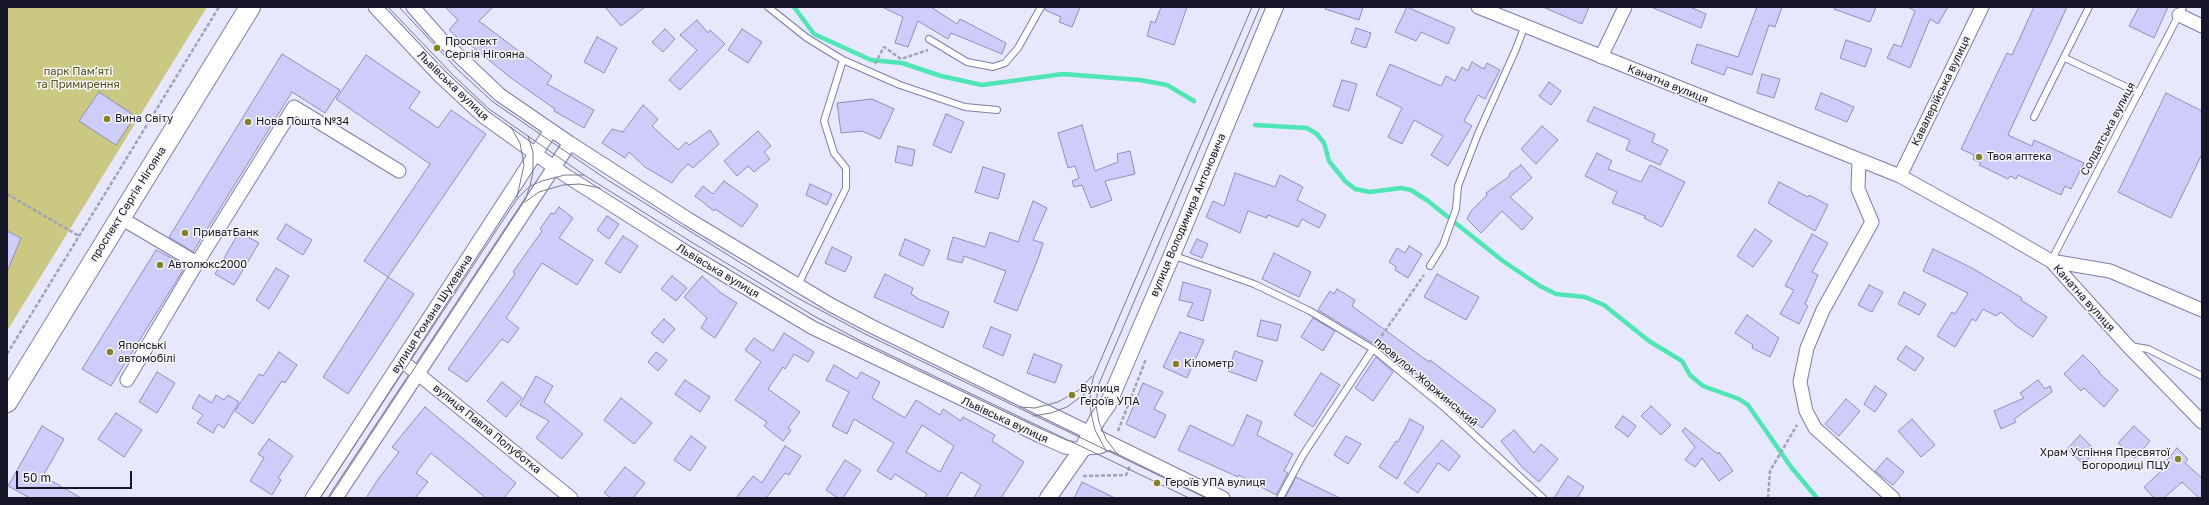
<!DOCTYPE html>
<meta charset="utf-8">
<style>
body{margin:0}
#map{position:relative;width:2209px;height:505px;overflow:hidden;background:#e7e7fd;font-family:"Golos Text",sans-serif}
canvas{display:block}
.frame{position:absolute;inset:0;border:8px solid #161427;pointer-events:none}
.scale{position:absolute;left:16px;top:471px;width:116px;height:18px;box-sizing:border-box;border:2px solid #161427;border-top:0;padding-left:5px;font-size:12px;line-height:14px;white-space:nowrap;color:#161427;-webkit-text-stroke:3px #f6f6f6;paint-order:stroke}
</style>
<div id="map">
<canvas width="2209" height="505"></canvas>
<div class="frame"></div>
<div class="scale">50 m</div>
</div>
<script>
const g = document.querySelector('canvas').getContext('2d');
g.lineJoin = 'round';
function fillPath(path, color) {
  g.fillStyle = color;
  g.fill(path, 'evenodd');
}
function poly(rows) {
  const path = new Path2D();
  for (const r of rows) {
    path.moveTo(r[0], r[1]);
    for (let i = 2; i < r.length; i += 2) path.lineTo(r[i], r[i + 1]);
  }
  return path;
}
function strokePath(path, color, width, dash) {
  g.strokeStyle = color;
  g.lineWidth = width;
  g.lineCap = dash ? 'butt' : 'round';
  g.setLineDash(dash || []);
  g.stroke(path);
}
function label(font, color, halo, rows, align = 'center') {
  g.font = font + ' "Golos Text",sans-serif';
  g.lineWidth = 3;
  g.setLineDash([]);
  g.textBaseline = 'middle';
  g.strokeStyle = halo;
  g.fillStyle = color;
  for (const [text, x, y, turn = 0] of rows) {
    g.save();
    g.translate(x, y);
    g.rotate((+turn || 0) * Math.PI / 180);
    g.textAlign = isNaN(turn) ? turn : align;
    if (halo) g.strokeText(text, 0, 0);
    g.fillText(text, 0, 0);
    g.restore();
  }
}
fillPath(poly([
 [7,7,207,7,7,331]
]), '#cac881');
strokePath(poly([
 [794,7,814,34,871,60,902,63,941,76,982,85,1063,74,1140,80,1167,85,1194,101],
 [1255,125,1307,128,1317,134,1324,143,1329,161,1345,181,1355,189,1370,192,1401,188,1411,190,1428,201,1503,261,1540,286,1556,294,1585,297,1604,305,1649,341,1682,361,1690,375,1703,386,1739,399,1748,405,1791,467,1817,498]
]), '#4de6b4', 4.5);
const building = poly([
 [445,7,493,7,479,21,552,76,547,84,594,110,584,128,554,111,555,109,511,78,463,39,461,41,449,30,458,20,445,7],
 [605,7,645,7,621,26,605,7],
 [882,7,931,7,957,24,960,19,1006,43,1002,54,951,33,948,39,918,21,908,47,895,43,903,17,882,7],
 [1045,7,1080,7,1072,27,1059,22,1061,17,1045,10,1045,7],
 [1161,7,1187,7,1174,45,1147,36,1151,21,1155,23,1161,7],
 [1326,7,1363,7,1359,20,1325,9,1326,7],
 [1407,7,1455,28,1448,44,1421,32,1416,41,1395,32,1407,7],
 [1543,7,1589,7,1582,24,1543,7],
 [1651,7,1690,7,1706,14,1701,28,1651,7],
 [1757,7,1782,7,1775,27,1769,25,1752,75,1727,67,1724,75,1691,63,1697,44,1738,57,1757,7],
 [1834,7,1876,7,1870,22,1834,9,1834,7],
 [1908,7,1948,7,1938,24,1930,19,1910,68,1887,58,1894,44,1901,47,1915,11,1908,7],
 [2034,7,2067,7,2008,135,2032,146,2034,140,2084,163,2071,189,2065,186,2061,195,2018,175,2016,179,2010,176,2008,179,1979,165,1981,163,1973,159,1974,155,1961,149,2007,53,2012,55,2034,7],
 [2139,7,2168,7,2154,38,2129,26,2139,7],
 [697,20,708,33,710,30,725,44,680,90,669,80,697,50,680,35,697,20],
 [1356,28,1371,33,1366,48,1351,43,1356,28],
 [665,29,675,39,663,52,652,42,665,29],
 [742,29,762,42,748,63,728,50,742,29],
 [597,37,617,48,604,73,584,62,597,37],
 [1846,40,1872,49,1865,67,1840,58,1846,40],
 [282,54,340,90,325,113,292,92,193,252,169,237,282,54],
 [366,55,420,92,409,108,438,128,451,110,486,134,388,277,364,261,430,164,336,99,366,55],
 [1472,62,1484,69,1487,63,1500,70,1485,99,1478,95,1464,121,1472,126,1448,166,1431,155,1443,136,1414,120,1402,144,1388,137,1402,108,1376,95,1390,64,1441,86,1446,76,1455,81,1462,67,1468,71,1472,62],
 [1762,74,1780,79,1774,98,1757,93,1762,74],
 [1342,80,1357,84,1349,111,1333,106,1342,80],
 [1549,82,1561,91,1551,105,1539,96,1549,82],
 [99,92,135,116,116,145,79,121,99,92],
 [1821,93,1854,107,1847,122,1815,109,1821,93],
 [2166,93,2202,111,2202,154,2171,218,2118,192,2166,93],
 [872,99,894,109,880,139,862,131,841,133,837,103,872,99],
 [643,105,658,119,652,126,678,150,686,142,689,145,710,130,719,144,693,168,688,164,679,173,672,183,645,167,629,152,625,158,602,143,612,129,623,132,643,105],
 [1594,107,1655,134,1652,142,1668,150,1660,165,1626,150,1630,140,1587,121,1594,107],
 [946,114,964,122,951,153,933,145,946,114],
 [1082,125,1095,171,1118,162,1117,154,1130,151,1135,174,1105,181,1112,200,1091,208,1082,185,1074,187,1072,181,1079,178,1075,166,1068,168,1058,133,1082,125],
 [1542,126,1558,140,1536,164,1521,149,1542,126],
 [758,131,771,146,764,152,770,159,754,172,748,166,737,176,724,161,758,131],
 [898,146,915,150,912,166,895,162,898,146],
 [1597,153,1612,161,1608,169,1641,182,1650,165,1685,182,1662,227,1644,218,1645,216,1612,203,1617,192,1585,176,1597,153],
 [1521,165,1532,178,1510,197,1533,218,1522,230,1502,211,1481,233,1467,219,1471,211,1487,195,1486,193,1510,176,1509,174,1521,165],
 [983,167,1005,174,998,199,975,192,983,167],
 [1235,173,1275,187,1280,175,1303,187,1297,200,1326,215,1319,228,1302,219,1298,227,1268,215,1267,218,1248,211,1240,233,1206,217,1213,201,1224,206,1235,173],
 [724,181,758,205,742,227,715,209,714,211,695,196,703,186,713,194,724,181],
 [1779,182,1808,197,1809,195,1828,205,1815,231,1768,203,1779,182],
 [810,184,832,194,827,205,806,195,810,184],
 [1033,201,1047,208,1033,240,1043,243,1039,256,1017,311,994,302,1006,271,964,256,962,263,947,259,953,237,985,247,990,232,1018,242,1033,201],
 [559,207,573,218,559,238,593,260,577,285,542,263,506,318,519,328,508,343,502,339,467,382,448,369,515,274,513,272,542,231,540,229,551,213,554,214,559,207],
 [607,216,619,224,609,239,597,230,607,216],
 [286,224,312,240,303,255,277,239,286,224],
 [1755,229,1772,241,1753,267,1737,256,1755,229],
 [7,231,21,238,7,272,7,231],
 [239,232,259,243,234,285,215,274,239,232],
 [1812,234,1828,243,1812,272,1818,275,1805,304,1808,306,1799,324,1780,314,1794,290,1785,286,1812,234],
 [623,236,638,246,620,273,605,263,623,236],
 [905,239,930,250,923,266,899,255,905,239],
 [1197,239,1208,244,1202,258,1190,253,1197,239],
 [1409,246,1422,254,1408,278,1395,270,1396,267,1389,262,1397,248,1405,253,1409,246],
 [832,247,852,257,845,272,825,263,832,247],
 [1933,249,1972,268,2022,298,2021,300,2047,317,2033,337,2015,325,2001,312,1996,316,1983,309,1976,321,1972,319,1955,347,1937,336,1952,312,1955,314,1968,293,1923,271,1933,249],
 [156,250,185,265,185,267,111,386,82,369,156,250],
 [1274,253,1311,272,1299,297,1262,279,1274,253],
 [276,268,289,276,269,309,256,300,276,268],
 [885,274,913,288,911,294,916,297,916,298,949,312,943,328,874,297,885,274],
 [1437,274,1479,297,1466,320,1424,297,1437,274],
 [672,276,687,288,676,301,661,289,672,276],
 [702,276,721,293,737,303,715,338,701,328,707,318,684,297,702,276],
 [388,277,414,294,348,394,323,377,388,277],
 [1183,282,1211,290,1203,321,1187,316,1193,303,1179,300,1183,282],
 [1869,285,1883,292,1872,312,1858,305,1869,285],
 [1337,289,1355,300,1352,306,1429,362,1430,360,1496,410,1482,428,1400,361,1398,364,1376,345,1318,310,1330,291,1334,294,1337,289],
 [1904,292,1926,304,1919,315,1898,304,1904,292],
 [1747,315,1779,338,1770,357,1752,348,1753,345,1735,333,1747,315],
 [1313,318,1335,331,1323,351,1301,337,1313,318],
 [664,319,675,329,663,343,651,333,664,319],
 [1261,320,1281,325,1277,341,1257,336,1261,320],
 [991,327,1011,335,1003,356,983,347,991,327],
 [1180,332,1204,340,1187,378,1163,367,1180,332],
 [784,333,814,352,808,362,794,354,785,369,783,367,768,389,800,412,788,428,791,430,783,441,764,426,767,422,735,400,761,362,745,350,754,338,773,351,784,333],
 [1906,346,1924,358,1915,371,1897,359,1906,346],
 [1235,351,1263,361,1256,381,1228,371,1235,351],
 [279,352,297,365,285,383,282,381,253,424,235,411,259,374,263,376,279,352],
 [656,352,667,360,658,371,648,362,656,352],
 [1034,354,1062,365,1055,383,1027,373,1034,354],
 [2083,355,2100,372,2099,373,2118,390,2104,407,2084,388,2081,391,2064,374,2083,355],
 [1376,357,1393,372,1373,401,1355,388,1376,357],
 [834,365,857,379,861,372,880,382,872,398,905,418,916,400,940,415,943,409,961,421,963,417,995,435,992,441,1024,462,1001,498,974,498,981,485,961,472,946,498,924,498,927,494,895,474,891,480,877,471,894,443,854,419,847,434,832,426,849,392,826,380,834,365],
 [922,425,954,446,940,472,906,452,922,425],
 [157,372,175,383,157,413,139,402,157,372],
 [1321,373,1340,385,1313,427,1294,415,1321,373],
 [536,376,553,386,544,402,583,434,562,459,536,438,549,421,520,405,536,376],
 [685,380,710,397,700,412,675,394,685,380],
 [2038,380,2045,389,2050,386,2052,392,2014,419,2016,422,2001,429,1994,411,2024,398,2020,393,2038,380],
 [502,382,522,398,506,417,487,401,502,382],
 [1143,383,1163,392,1154,409,1166,415,1155,438,1126,424,1143,383],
 [1875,386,1887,394,1875,412,1864,404,1875,386],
 [199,395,212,403,216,395,224,400,228,395,239,402,224,428,218,424,213,433,197,423,203,415,192,408,199,395],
 [621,398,652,423,634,444,604,420,621,398],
 [1846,399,1860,411,1839,436,1825,424,1846,399],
 [1651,406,1671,425,1661,435,1641,416,1651,406],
 [425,407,516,483,504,498,486,498,431,453,416,473,428,482,415,498,366,498,379,478,399,452,392,447,425,407],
 [116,413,142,430,124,457,98,439,116,413],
 [1247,415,1262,422,1257,435,1293,454,1284,471,1288,473,1276,495,1239,475,1238,477,1178,450,1190,425,1233,446,1247,415],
 [1623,416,1636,426,1628,437,1615,427,1623,416],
 [1410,419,1424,427,1397,479,1379,467,1396,441,1398,442,1410,419],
 [1912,419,1935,445,1921,457,1898,431,1912,419],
 [42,426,64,439,43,476,81,498,30,498,8,486,42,426],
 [2134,426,2150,441,2135,458,2118,443,2134,426],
 [1685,428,1718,454,1719,452,1733,471,1719,481,1702,458,1695,467,1685,460,1695,447,1682,431,1685,428],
 [1514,430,1534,453,1541,444,1558,459,1539,482,1522,467,1501,441,1514,430],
 [2080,435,2096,451,2083,464,2067,449,2080,435],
 [691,436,706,447,690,471,674,460,691,436],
 [1346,436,1361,444,1348,464,1334,455,1346,436],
 [269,439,293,456,278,478,281,480,272,495,250,481,264,458,258,454,269,439],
 [1442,440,1460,456,1449,471,1438,463,1418,493,1404,483,1442,440],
 [785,446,801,456,789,475,785,473,766,498,736,498,753,476,762,483,785,446],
 [2177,448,2188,459,2185,463,2202,478,2202,498,2199,498,2182,482,2164,498,2154,498,2144,487,2170,463,2167,460,2177,448],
 [1887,458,1904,472,1893,485,1875,471,1887,458],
 [845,460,861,470,843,498,838,498,826,490,845,460],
 [625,467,645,483,633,498,611,498,604,493,625,467],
 [1568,476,1584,487,1577,498,1554,498,1568,476],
 [1296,477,1340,498,1285,498,1296,477],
 [1082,482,1115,498,1074,498,1082,482]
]);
fillPath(building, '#ceccf8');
strokePath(building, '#908dc0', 1);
const service = poly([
 [768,7,807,38,843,60,900,85,965,107,997,110],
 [929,39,967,62,993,67,1005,63,1018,48,1041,7],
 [2065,58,2139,93],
 [2034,117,2089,7],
 [1172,255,1254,284,1310,311,1373,349,1446,409,1543,498],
 [2051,261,2183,7],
 [1430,266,1443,245,1456,209,1458,186,1478,134,1516,49,1525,25],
 [798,285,846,188,846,168,834,153,824,121,843,60],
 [2130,346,2148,349,2202,376],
 [1280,498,1303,455,1373,349]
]);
const minor = poly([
 [375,7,440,76,484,117,565,175,686,252,813,328,1040,436,1065,447,1075,449,1099,447,1109,443],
 [413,7,441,39,500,95,570,143,688,219,831,305,871,326,1223,498],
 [1478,7,1900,176,1994,228,2051,261,2127,345,2202,422],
 [2179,15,2202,26],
 [1601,57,1625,7],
 [1859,160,1858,189,1872,222,1823,310,1807,348,1800,382,1806,411,1815,428,1893,498],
 [1900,176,1982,7],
 [119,217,197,263,294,107,399,171],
 [2051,261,2110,271,2202,310],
 [402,361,571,498],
 [127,380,197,263],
 [312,498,551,130],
 [336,498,570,143]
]);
const tertiary = poly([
 [1048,498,1083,448,1097,420,1108,404,1172,255,1275,7]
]);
const primary = poly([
 [7,402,250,7]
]);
strokePath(service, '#7f7cae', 8);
strokePath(minor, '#7f7cae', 15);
strokePath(tertiary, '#7f7cae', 18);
strokePath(primary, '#7f7cae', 22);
strokePath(poly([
 [875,64,884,47,901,59,928,50],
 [7,194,79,236],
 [1378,341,1424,275],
 [7,354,219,7],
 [1118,431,1146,359],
 [1083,476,1126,475,1130,466],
 [1768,498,1770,471,1797,425]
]), '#a3a3b8', 2.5, [4, 2]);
strokePath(service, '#fff', 6);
strokePath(minor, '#fff', 13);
strokePath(tertiary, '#fff', 16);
strokePath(primary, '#fff', 20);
strokePath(poly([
 [388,7,453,75,489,109,584,175,693,243,814,316,861,341,1189,498],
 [399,7,458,70,493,102,606,179,794,296,863,333,1206,498],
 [511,127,520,143,524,165,517,197],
 [525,202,539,192,563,185,580,184,600,188],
 [1020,407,1035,408,1058,402,1079,390,1092,376],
 [1033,416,1051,413,1067,407,1091,389],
 [1106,451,1095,430,1091,413,1090,395,1093,378,1252,7],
 [1118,455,1106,439,1099,422,1096,405,1098,386,1260,7],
 [320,498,517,199,530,186,542,181,565,175,584,175],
 [329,498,525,200,530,186,533,172,533,152,528,136]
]), '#7a798d', 1);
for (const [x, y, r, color] of [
 [437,48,4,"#858129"],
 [107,119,4,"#858129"],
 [248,122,4,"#858129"],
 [1979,157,4,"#858129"],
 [185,233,4,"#858129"],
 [160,265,4,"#858129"],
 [110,352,4,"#858129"],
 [1176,364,4,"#858129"],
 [1072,395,4,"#858129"],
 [2178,459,4,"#858129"],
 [1157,483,4,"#858129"]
]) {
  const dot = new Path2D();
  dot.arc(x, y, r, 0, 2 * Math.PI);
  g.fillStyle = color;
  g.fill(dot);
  strokePath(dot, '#f6f6f6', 1.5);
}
label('11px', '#161427', '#f6f6f6', [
 ["Проспект",445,42],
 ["Сергія Нігояна",445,55],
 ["Вина Світу",115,119],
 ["Нова Пошта №34",256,122],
 ["Твоя аптека",1987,157],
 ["ПриватБанк",193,233],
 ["Автолюкс2000",168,265],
 ["Японські",118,346],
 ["автомобілі",118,359],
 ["Кілометр",1184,364],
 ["Вулиця",1080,389],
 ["Героїв УПА",1080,402],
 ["Храм Успіння Пресвятої",2170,453,"right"],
 ["Богородиці ПЦУ",2170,466,"right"],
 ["Героїв УПА вулиця",1165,483]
], 'left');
label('11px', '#53511e', '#f6f6f6', [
 ["парк Памʼяті",78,72],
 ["та Примирення",78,85]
]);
label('11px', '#161427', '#f6f6f6', [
 ["Канатна вулиця",1668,84,22],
 ["Львівська вулиця",453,86,44],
 ["Кавалерійська вулиця",1941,91,-64],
 ["Солдатська вулиця",2108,129,-62],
 ["проспект Сергія Нігояна",128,204,-58],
 ["вулиця Володимира Антоновича",1188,215,-67],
 ["Львівська вулиця",718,271,31],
 ["Канатна вулиця",2084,298,48],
 ["вулиця Романа Шухевича",432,314,-57],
 ["провулок Жоржинський",1426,382,40],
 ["Львівська вулиця",1005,420,25],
 ["вулиця Павла Полуботка",487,429,39]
]);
</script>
